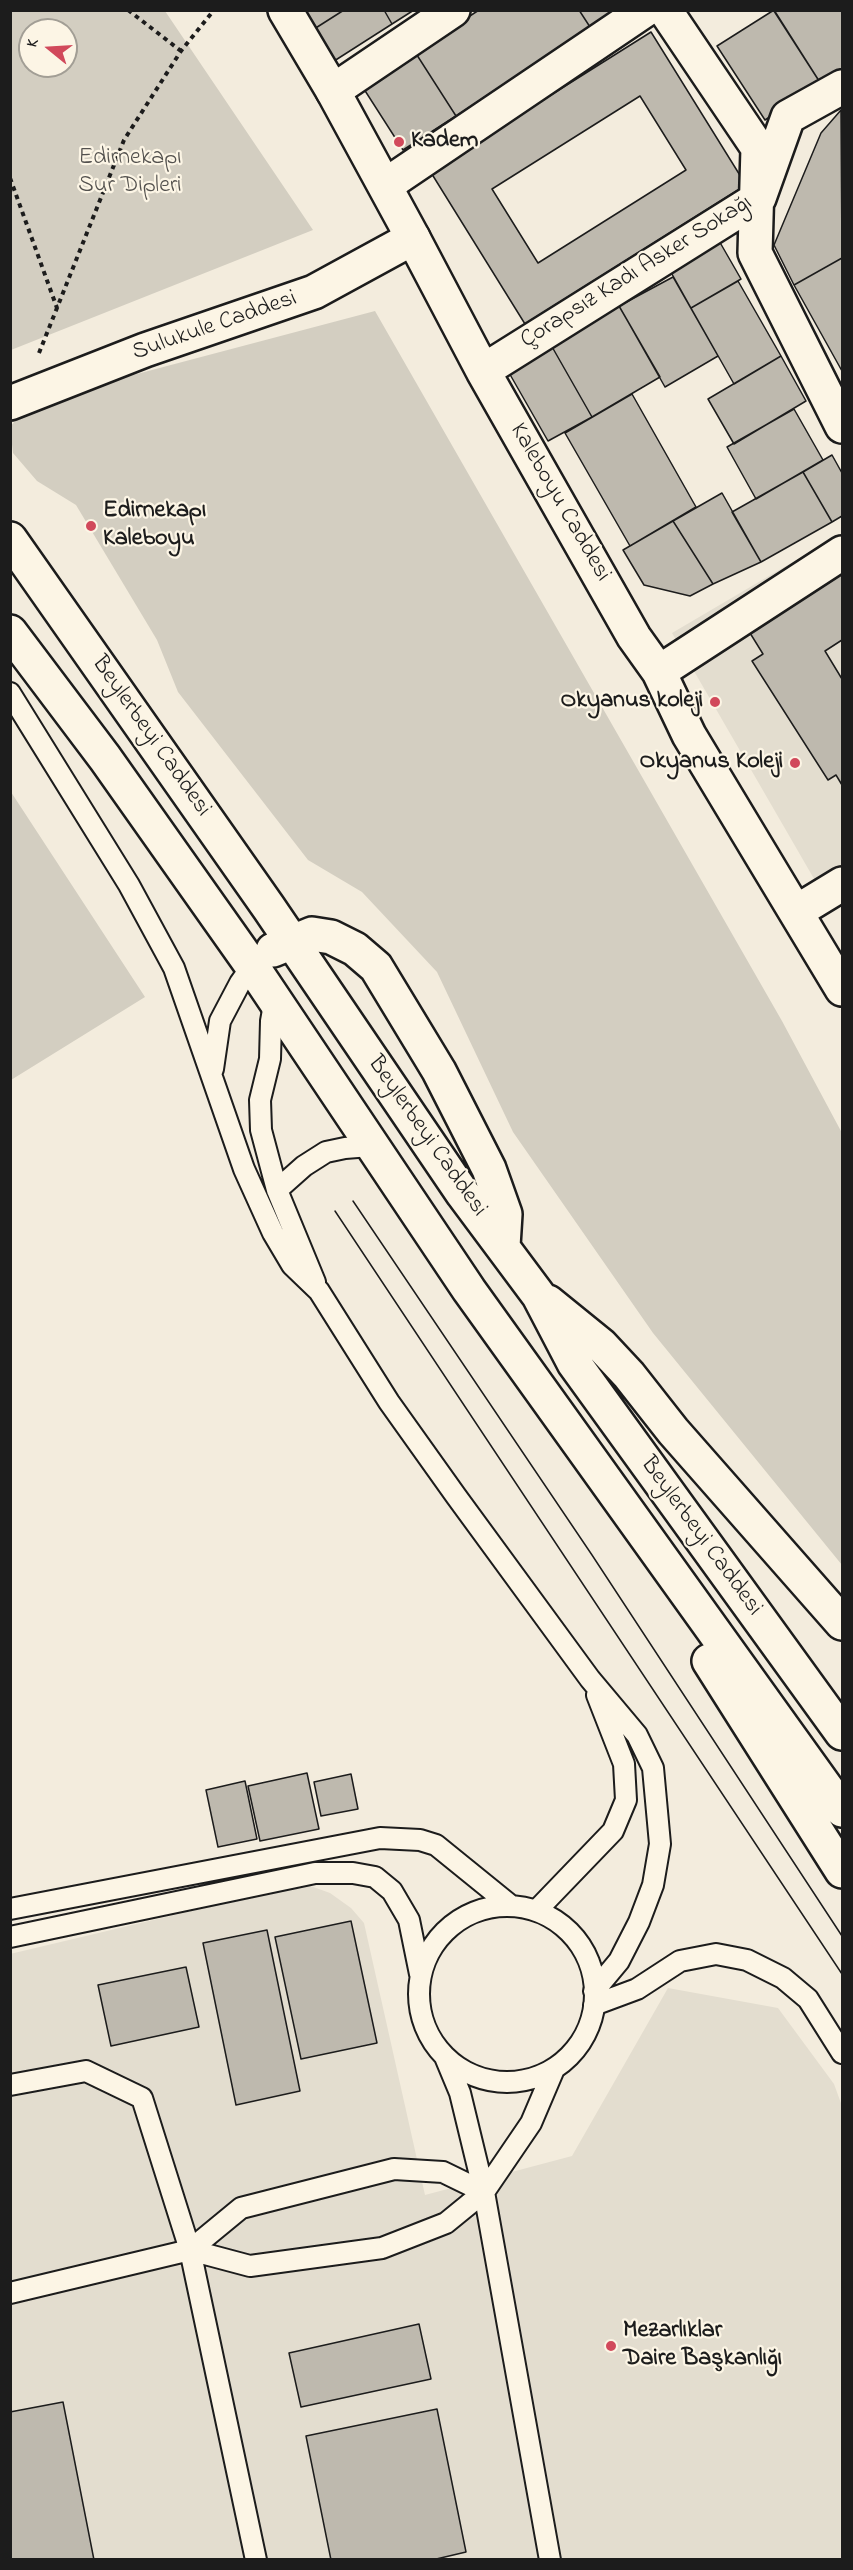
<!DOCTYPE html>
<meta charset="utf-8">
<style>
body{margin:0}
#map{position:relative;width:853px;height:2570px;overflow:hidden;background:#f3ecdd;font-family:"Indie Flower",sans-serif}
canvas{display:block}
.frame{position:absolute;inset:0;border:12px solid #1c1c1c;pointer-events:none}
.north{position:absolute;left:18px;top:18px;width:60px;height:60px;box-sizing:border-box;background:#fcf5e5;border:2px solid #a29e95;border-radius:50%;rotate:288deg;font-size:16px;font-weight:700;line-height:24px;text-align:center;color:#1c1c1c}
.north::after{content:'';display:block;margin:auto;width:21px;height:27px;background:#d1495b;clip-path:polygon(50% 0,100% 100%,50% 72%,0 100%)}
</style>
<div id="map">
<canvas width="853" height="2570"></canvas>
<div class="frame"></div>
<div class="north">K</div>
</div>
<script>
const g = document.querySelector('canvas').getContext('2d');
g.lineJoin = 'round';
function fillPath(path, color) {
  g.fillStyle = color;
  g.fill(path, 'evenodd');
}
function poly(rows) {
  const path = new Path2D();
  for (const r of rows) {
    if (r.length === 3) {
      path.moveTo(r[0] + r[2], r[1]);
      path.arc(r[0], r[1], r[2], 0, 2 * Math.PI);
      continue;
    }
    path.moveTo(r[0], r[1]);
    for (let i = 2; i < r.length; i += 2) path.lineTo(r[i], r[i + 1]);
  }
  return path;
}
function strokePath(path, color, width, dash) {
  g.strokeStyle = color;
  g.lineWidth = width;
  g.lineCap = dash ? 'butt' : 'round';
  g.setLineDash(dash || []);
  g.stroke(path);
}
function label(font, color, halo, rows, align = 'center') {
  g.font = font + ' "Indie Flower",sans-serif';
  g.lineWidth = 4.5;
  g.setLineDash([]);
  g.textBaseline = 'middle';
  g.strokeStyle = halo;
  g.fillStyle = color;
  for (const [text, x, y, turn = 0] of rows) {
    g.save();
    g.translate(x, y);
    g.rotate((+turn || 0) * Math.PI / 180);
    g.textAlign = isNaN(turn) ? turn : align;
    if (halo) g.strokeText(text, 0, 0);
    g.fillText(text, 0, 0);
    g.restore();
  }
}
fillPath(poly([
 [842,533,842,893,828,903,672,633],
 [305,1884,330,1893,351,1908,364,1923,425,2195,572,2156,668,1988,778,2008,834,2084,842,2106,842,2559,11,2559,10,1954]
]), '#e3ddcf');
fillPath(poly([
 [11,10,165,11,313,230,11,350],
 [30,30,66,30,66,66,30,66],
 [375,311,782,1021,842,1133,842,1565,653,1333,513,1132,437,972,362,892,308,860,178,692,157,640,76,505,37,481,13,453,10,427,31,402],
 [11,792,145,997,11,1080,10,1080]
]), '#d3cec1');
const building = poly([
 [298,10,344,10,311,31,298,10],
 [344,10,384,10,392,24,331,63,311,31,344,10],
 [384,10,414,10,392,24,384,10],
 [479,10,579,10,590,27,456,116,415,52,479,10],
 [579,10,615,10,590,27,579,10],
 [774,10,821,84,765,120,717,46,774,10],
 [842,10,842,70,821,84,774,11,842,10],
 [651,32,746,185,525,324,430,171,651,32],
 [640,96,686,170,538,263,492,189,640,96],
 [415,52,456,116,403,150,362,86,415,52],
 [841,110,842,258,794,285,774,245,821,133,841,110],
 [718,239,741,279,691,308,668,267,718,239],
 [842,258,842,371,794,285,842,258],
 [673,277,718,356,665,387,619,306,673,277],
 [738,281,781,356,734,384,691,308,738,281],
 [619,306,660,377,592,417,551,345,619,306],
 [551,345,592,417,548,441,508,371,551,345],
 [781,356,806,401,734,444,708,399,781,356],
 [632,394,696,507,630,546,565,433,632,394],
 [794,409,823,460,756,499,727,447,794,409],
 [832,455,842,473,842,516,832,522,803,472,832,455],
 [803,472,832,522,761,562,732,512,803,472],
 [722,493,761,562,713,584,673,521,722,493],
 [673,521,713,584,690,596,644,585,623,550,673,521],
 [842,574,842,640,825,651,842,679,842,785,836,775,828,780,752,661,763,654,750,633,842,574],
 [307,1773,319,1829,260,1841,248,1786,307,1773],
 [351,1774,358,1809,321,1816,314,1782,351,1774],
 [245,1781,257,1839,218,1847,206,1790,245,1781],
 [351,1921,377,2043,301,2059,275,1937,351,1921],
 [267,1930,300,2091,236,2105,203,1943,267,1930],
 [186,1967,199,2027,111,2046,98,1985,186,1967],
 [419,2324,431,2379,301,2407,289,2353,419,2324],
 [63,2402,94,2560,10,2560,10,2412,63,2402],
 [437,2409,466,2552,432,2560,331,2560,306,2436,437,2409]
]);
fillPath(building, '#beb9ae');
strokePath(building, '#1c1c1c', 1.5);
const lane = poly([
 [10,693,129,885,174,968,244,1169,273,1233,292,1265,319,1291,389,1402,456,1496,590,1679,637,1735,653,1768,660,1844,653,1885,639,1922,619,1961,594,1991],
 [275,999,271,1021,270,1059,260,1100,261,1130,277,1190,315,1282],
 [213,1069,220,1021,240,983,252,966],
 [277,1190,304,1166,326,1152,345,1148,370,1146],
 [507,1994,88],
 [10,1909,380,1838,420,1840,436,1845,510,1905],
 [537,1910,613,1831,626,1800,624,1764,597,1695],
 [10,1937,315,1873,353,1873,375,1877,392,1891,409,1920,420,1974],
 [594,2005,637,1989,680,1961,716,1954,747,1960,783,1978,808,1999,842,2053],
 [445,2057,460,2093,484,2192,550,2560],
 [10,2085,86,2071,142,2098,190,2250,256,2560],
 [190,2250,250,2266,382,2248,446,2223,484,2192,531,2123,554,2069],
 [10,2293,190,2250,241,2208,394,2169,443,2172,484,2192]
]);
const street = poly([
 [665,10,758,148,755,253,842,426],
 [333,91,453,10],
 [386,185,645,10],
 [413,238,483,371,634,637,659,672,689,735,842,989],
 [483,371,759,198,788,117,842,87],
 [659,672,842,553],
 [796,912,842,884]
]);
const secondary = poly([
 [10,403,145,350,314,292,413,238,333,91,285,10]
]);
const primary = poly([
 [10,539,269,908,463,1194,539,1296,574,1363,842,1733],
 [10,632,105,758,252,966,469,1290,842,1810],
 [273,950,312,934,331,937,355,949,376,967,439,1071,489,1169,505,1214,503,1246],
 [548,1302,601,1345,629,1375,673,1431,842,1623],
 [709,1661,842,1871]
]);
strokePath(lane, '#1c1c1c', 24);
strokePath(street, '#1c1c1c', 38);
strokePath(secondary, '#1c1c1c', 38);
strokePath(primary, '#1c1c1c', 38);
strokePath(poly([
 [128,10,181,51],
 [10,178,57,308],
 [39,353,124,140,181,51,214,10]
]), '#1c1c1c', 4, [4.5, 4.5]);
strokePath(lane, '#fcf5e5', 20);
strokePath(street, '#fcf5e5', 33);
strokePath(secondary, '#fcf5e5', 33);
strokePath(primary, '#fcf5e5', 33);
strokePath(poly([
 [353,1201,592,1555,842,1936],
 [335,1211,842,1974]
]), '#1c1c1c', 1.5);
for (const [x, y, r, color] of [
 [399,142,6,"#d1495b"],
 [91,526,6,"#d1495b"],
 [715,702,6,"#d1495b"],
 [795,763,6,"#d1495b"],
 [611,2346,6,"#d1495b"]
]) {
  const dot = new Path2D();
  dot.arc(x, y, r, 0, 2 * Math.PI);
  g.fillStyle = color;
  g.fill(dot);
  strokePath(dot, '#fcf5e5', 2);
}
label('bold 24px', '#1c1c1c', '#fcf5e5', [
 ["Kadem",411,142],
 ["Edirnekapı",103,512],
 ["Kaleboyu",103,540],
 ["Okyanus koleji",703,702,"right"],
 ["Okyanus Koleji",783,763,"right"],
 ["Mezarlıklar",623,2332],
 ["Daire Başkanlığı",623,2360]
], 'left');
label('24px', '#53514e', '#fcf5e5', [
 ["Edirnekapı",130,159],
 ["Sur Dipleri",130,187]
]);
label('24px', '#1c1c1c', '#fcf5e5', [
 ["Çorapsız Kadı Asker Sokağı",637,273,-32],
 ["Sulukule Caddesi",215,327,-19],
 ["Kaleboyu Caddesi",559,503,60],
 ["Beylerbeyi Caddesi",150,737,55],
 ["Beylerbeyi Caddesi",426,1137,55],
 ["Beylerbeyi Caddesi",700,1537,54]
]);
</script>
